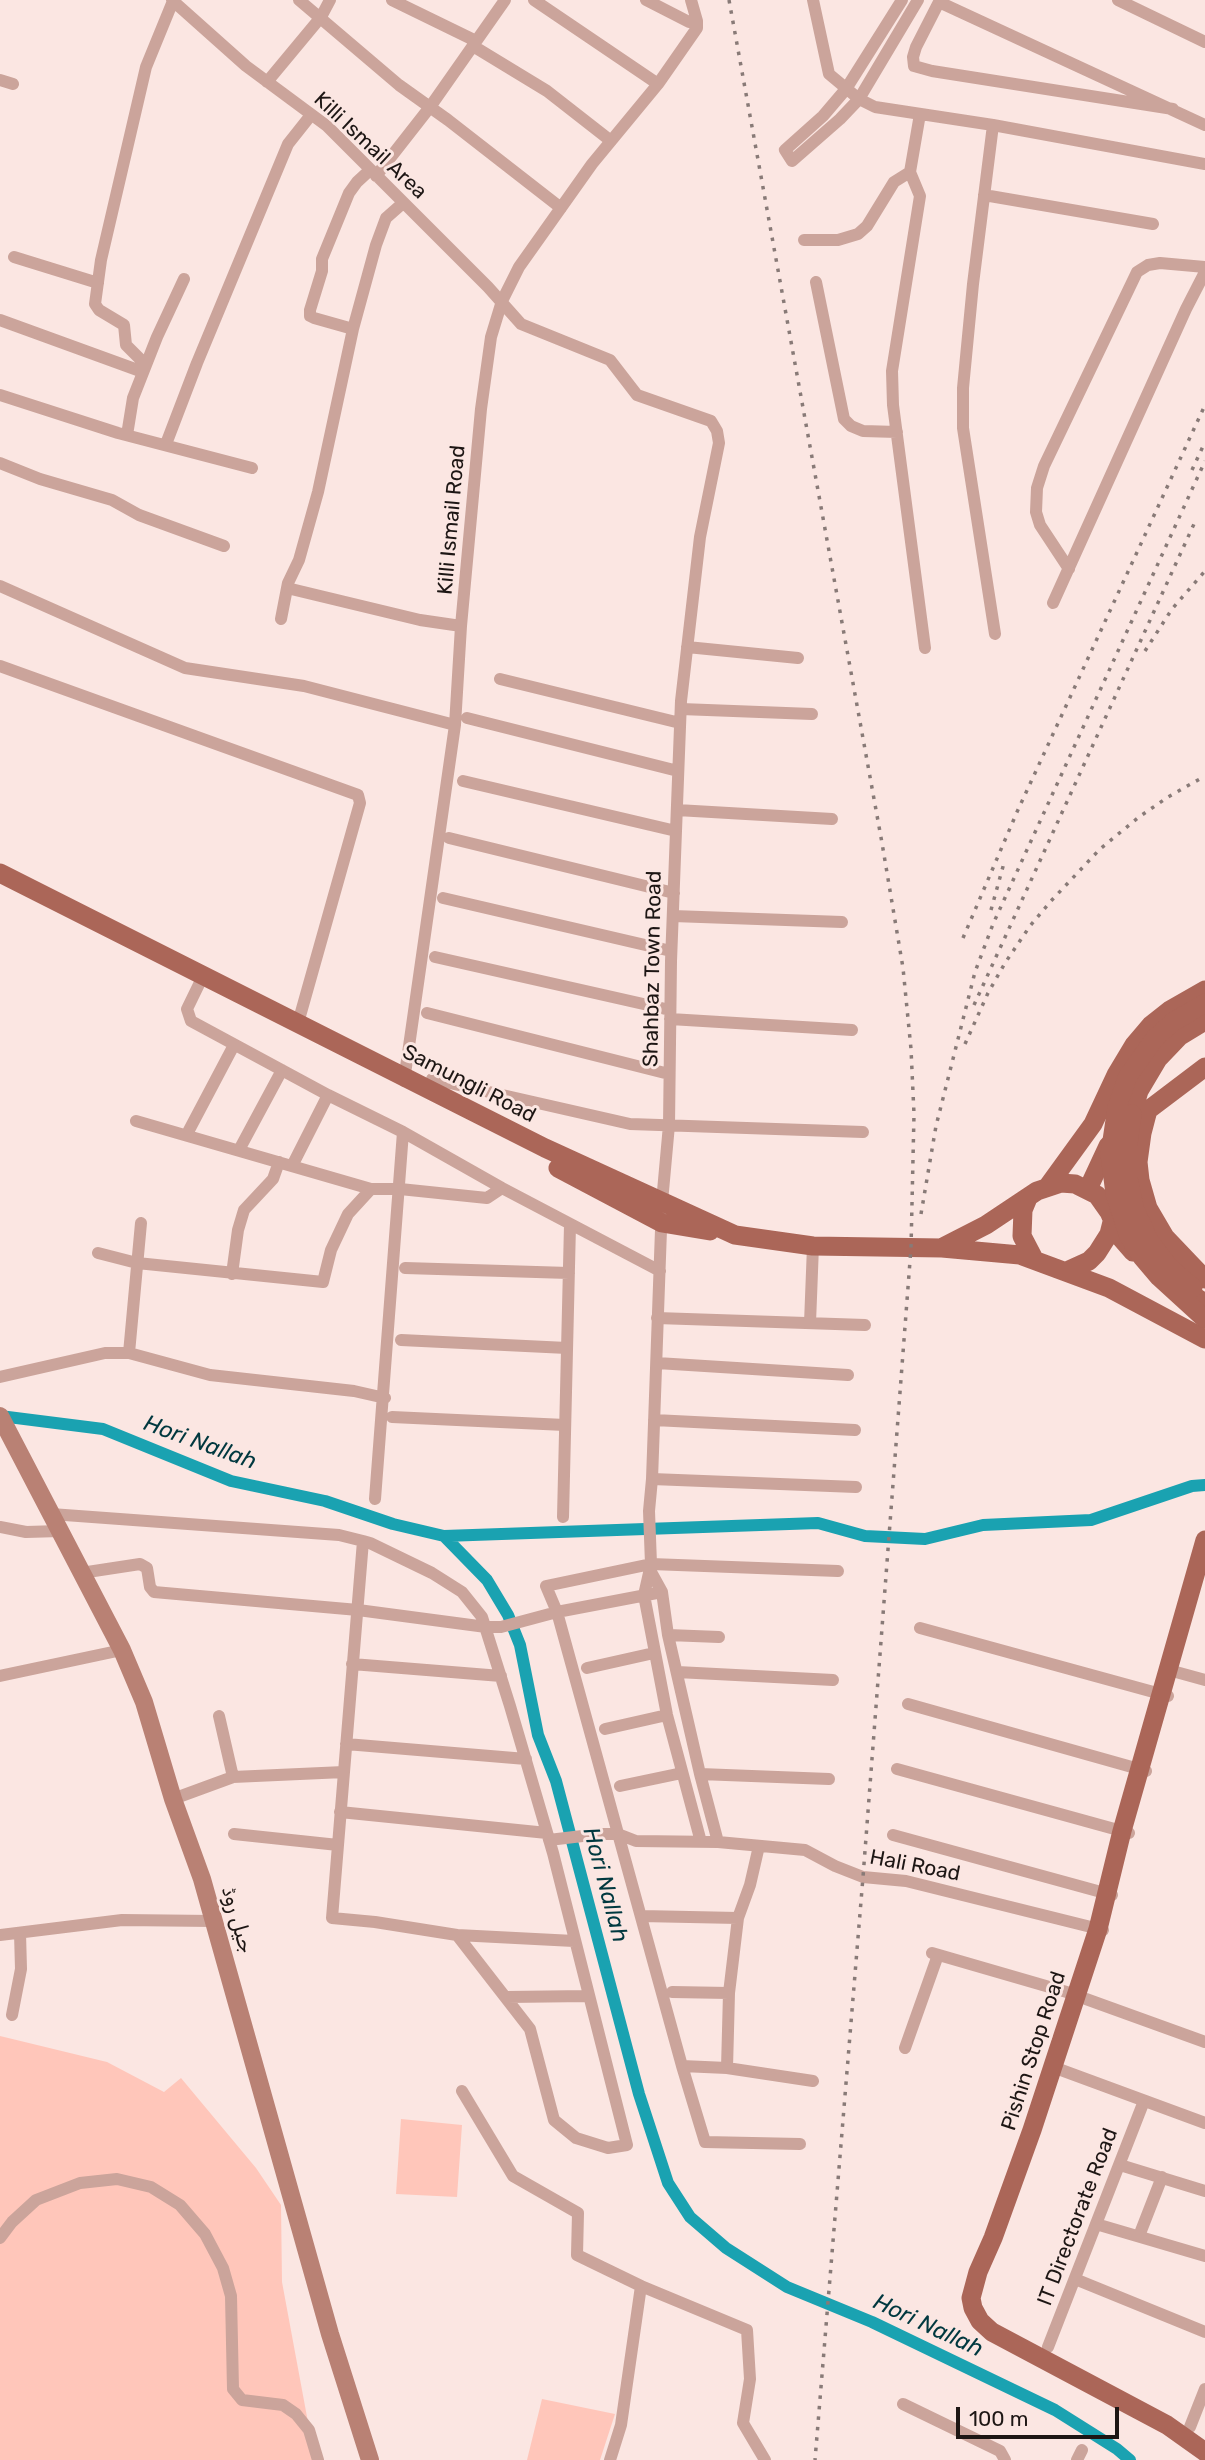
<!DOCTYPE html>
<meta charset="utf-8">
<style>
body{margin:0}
#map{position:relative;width:1205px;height:2460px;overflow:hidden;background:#fbe6e2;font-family:Rubik,sans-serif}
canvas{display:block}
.scale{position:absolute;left:956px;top:2407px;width:163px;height:32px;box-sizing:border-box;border:4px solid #1d1614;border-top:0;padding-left:9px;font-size:21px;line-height:24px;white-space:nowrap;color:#1d1614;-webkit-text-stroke:5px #fbe6e2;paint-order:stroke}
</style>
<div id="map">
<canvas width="1205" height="2460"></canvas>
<div class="scale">100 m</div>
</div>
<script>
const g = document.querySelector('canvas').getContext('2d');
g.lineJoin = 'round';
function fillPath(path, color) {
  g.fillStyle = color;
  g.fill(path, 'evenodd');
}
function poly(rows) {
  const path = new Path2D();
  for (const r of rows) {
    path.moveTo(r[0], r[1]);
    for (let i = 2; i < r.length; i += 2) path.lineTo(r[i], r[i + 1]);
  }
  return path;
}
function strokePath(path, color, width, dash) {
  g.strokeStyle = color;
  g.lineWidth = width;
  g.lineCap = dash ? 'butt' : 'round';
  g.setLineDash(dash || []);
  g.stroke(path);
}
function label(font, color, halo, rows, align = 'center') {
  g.font = font + ' Rubik,"Noto Naskh Arabic",sans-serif';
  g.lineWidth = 6;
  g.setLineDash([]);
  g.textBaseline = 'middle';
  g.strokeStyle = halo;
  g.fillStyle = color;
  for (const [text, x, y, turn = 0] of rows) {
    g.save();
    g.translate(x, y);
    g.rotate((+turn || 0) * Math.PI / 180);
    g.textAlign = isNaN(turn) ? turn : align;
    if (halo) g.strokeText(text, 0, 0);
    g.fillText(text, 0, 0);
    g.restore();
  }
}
fillPath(poly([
 [0,2036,107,2062,164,2092,181,2078,256,2168,281,2205,282,2282,315,2460,0,2460],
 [401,2119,462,2125,457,2197,396,2194],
 [542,2399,615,2414,600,2460,527,2460]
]), '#ffc6ba');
strokePath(poly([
 [0,1416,103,1429,231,1481,325,1501,393,1524,444,1536,487,1580,508,1615,520,1645,538,1735,556,1781,639,2094,668,2183,690,2217,726,2248,787,2287,872,2322,1055,2410,1117,2449,1130,2460],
 [444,1536,818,1523,865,1536,925,1539,983,1525,1091,1520,1192,1486,1205,1485]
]), '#1aa2b1', 12);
strokePath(poly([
 [172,0,246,66,327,126,488,287,521,324,610,360,637,395,711,421,717,431,719,443,700,537,681,701,671,961,669,1125,662,1202,652,1479,649,1511,651,1564,644,1595,667,1715,701,1842],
 [299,0,399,85,448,120,561,208],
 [392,0,476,41],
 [534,0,658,84],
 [646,0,689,22,697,21,691,0],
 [813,0,829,74,859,99,875,107,993,125,1205,164],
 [902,0,846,89,823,116,785,150,792,161,840,119,859,99,918,0],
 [940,0,916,47,913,57,914,66,932,71,1173,109],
 [1118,0,1205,42],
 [939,2,1205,125],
 [473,46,547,91,611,141],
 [0,80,13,84],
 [267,82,321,17,330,0],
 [920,114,910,172,920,196,892,371,893,405,925,648],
 [993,125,973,284,963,388,963,428,995,634],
 [376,176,430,107,505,0],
 [984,195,1153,224],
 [804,240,838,240,858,234,867,226,894,182,910,172],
 [14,257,98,283],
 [816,282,844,419,851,426,863,431,897,432],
 [0,320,143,372],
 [353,329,314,318,310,316,310,310,322,271,322,259,349,193,357,182,370,170],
 [146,365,126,345,124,325,99,310,95,304,101,260,146,67,173,1],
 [0,395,118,433,252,468],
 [127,435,133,398,157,337,184,279],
 [166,444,197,363,288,144,311,115],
 [0,463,40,479,112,500,139,515,224,546],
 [1069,569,1040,525,1036,512,1037,488,1044,466,1137,272,1148,265,1160,263,1205,267],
 [0,586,185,668,304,686,455,725],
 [287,588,420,620,461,626],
 [1053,603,1186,309,1205,272],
 [281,619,288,583,299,560,318,492,353,329,376,245,386,218,403,203],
 [687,647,798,658],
 [0,666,358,795,360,803,298,1023],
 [500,679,680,723],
 [681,709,812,714],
 [467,718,678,771],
 [463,781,676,831],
 [677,810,832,819],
 [449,838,674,893],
 [443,898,671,951],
 [673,916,842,922],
 [435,957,670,1010],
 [204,974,187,1009,191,1021,328,1095,403,1132,502,1188,660,1271],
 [427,1013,669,1074],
 [670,1019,852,1030],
 [432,1079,630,1124,863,1132],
 [404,1081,455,725,461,626,481,409,491,337,502,301,519,267,592,164,658,84,697,28,697,21],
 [136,1121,371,1189,400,1189,487,1198,502,1188],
 [187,1134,234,1045],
 [239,1150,282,1070],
 [292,1166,328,1095],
 [98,1253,137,1263,323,1282,331,1250,348,1214,371,1189],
 [405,1268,569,1273],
 [232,1274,238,1230,244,1210,273,1179,279,1162],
 [657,1318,865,1325],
 [810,1323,813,1246],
 [401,1340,567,1348],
 [129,1353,141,1223],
 [657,1363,848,1375],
 [0,1377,105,1353,129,1353,210,1375,354,1391,385,1398],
 [392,1417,565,1425],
 [654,1420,855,1430],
 [652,1479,856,1487],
 [375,1499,403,1132],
 [51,1514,339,1535,363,1541,370,1543,432,1573,462,1592,482,1617,510,1706,553,1853,627,2145,608,2148,576,2138,554,2120,530,2029,457,1935,375,1922,332,1918,363,1541],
 [563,1517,570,1225],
 [0,1527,26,1532,60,1531],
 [651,1572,662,1592,668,1635,700,1774,718,1842],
 [81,1573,140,1564,147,1568,150,1587,154,1592,358,1610,486,1627,501,1627,557,1612,662,1592],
 [920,1628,1168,1696],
 [668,1635,719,1637],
 [352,1664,501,1676],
 [587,1668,654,1653],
 [677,1672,833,1680],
 [1176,1672,1205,1680],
 [0,1676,122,1650],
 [908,1704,1146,1771],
 [219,1716,233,1777],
 [605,1729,667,1715],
 [346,1744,526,1759],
 [897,1769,1129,1833],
 [700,1774,829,1779],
 [620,1786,682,1773],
 [173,1799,233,1777,344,1772],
 [340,1812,547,1833],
 [234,1834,338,1845],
 [893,1835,1112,1895],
 [549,1840,599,1834,618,1834,636,1841,718,1842,805,1850,835,1866,863,1877,906,1881,1103,1930],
 [641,1916,738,1918],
 [0,1935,122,1920,213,1921],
 [457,1935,574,1941],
 [932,1953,1077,1995],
 [672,1992,729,1993],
 [507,1997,588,1996],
 [1086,1999,1205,2042],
 [12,2015,21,1969,20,1933],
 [905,2048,938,1955],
 [682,2066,727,2068,813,2081],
 [1053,2067,1205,2123],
 [727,2068,729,1993,738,1918,750,1885,759,1846],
 [462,2091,513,2176,578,2213,577,2255,641,2286,621,2425,610,2460],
 [800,2144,705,2142,682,2066,557,1612,546,1586,651,1564,838,1571],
 [1120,2165,1205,2191],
 [1096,2224,1205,2256],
 [1139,2236,1162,2177],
 [0,2238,12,2222,36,2200,80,2183,117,2179,151,2187,180,2205,205,2234,223,2268,231,2296,233,2389,242,2400,283,2405,296,2414,309,2430,318,2460],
 [1075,2279,1205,2332],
 [641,2286,747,2330,750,2379,743,2423,765,2460],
 [1048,2347,1144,2101],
 [903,2404,1000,2451,1005,2460],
 [1190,2427,1205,2389],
 [1077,2460,1082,2450]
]), '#cba49b', 12);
strokePath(poly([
 [0,1416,122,1650,144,1702,173,1799,202,1879,330,2334,370,2460]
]), '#b98174', 18);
strokePath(poly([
 [0,873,545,1148,735,1235,813,1246,942,1248,1020,1255,1109,1288,1205,1339],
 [1148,1110,1142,1133,1138,1162,1140,1180,1148,1208,1165,1237,1205,1279],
 [1132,1114,1139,1091,1158,1059,1180,1036,1205,1021],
 [1139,1117,1205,1067],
 [558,1168,662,1223,710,1231],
 [1048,1186,1093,1124,1116,1075,1134,1045,1151,1025,1170,1010,1205,990],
 [1088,1189,1108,1146,1114,1140],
 [1028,1198,1023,1210,1022,1236,1034,1259],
 [943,1247,986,1225,1037,1191,1061,1183,1075,1184,1097,1195,1109,1212,1120,1237,1133,1252],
 [1067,1271,1089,1261,1097,1253,1109,1234,1112,1222],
 [1174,1283,1205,1303],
 [1205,1540,1122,1831,1098,1929,1032,2130,993,2238,978,2272,971,2298,973,2308,980,2321,992,2332,1167,2425,1205,2452]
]), '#ab6658', 19);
strokePath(poly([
 [729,0,882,843,903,968,911,1049,914,1114,911,1248,863,1877,815,2460],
 [1192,470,1205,442],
 [1145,651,1172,609,1205,571],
 [991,910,1004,863],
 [963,938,1017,812,1205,405],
 [974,1005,1194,524],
 [965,1044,988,993,1005,963,1030,926,1051,901,1100,849,1139,817,1168,797,1205,776],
 [921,1214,936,1126,975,972,993,924,1205,461]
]), '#887a77', 3.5, [3.5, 7]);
strokePath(poly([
 [1205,1003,1173,1022,1155,1038,1128,1076,1117,1107,1110,1154,1115,1194,1129,1237,1142,1257,1159,1277,1205,1319],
 [1132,1114,1128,1145,1128,1178,1135,1210,1149,1240,1168,1266,1193,1288]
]), '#ab6658', 19);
label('21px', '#1d1614', '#fbe6e2', [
 ["Killi Ismail Area",370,146,43],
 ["Killi Ismail Road",452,520,-85],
 ["Shahbaz Town Road",653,969,-89],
 ["Samungli Road",469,1084,27],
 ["Hali Road",915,1866,11],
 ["جیل روڈ",237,1920,74],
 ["Pishin Stop Road",1034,2051,-72],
 ["IT Directorate Road",1078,2217,-69]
]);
label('italic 23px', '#00383f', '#fbe6e2', [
 ["Hori Nallah",200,1443,20],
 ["Hori Nallah",605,1885,75],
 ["Hori Nallah",928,2326,25]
]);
</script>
